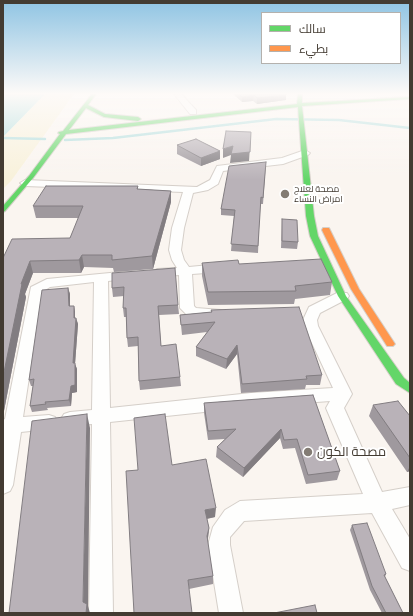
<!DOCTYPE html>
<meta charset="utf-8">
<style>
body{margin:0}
#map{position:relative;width:413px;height:616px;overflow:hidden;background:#faf5f0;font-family:Manrope,Cairo,sans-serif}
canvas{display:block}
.frame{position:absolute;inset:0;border:4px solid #433b32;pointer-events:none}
.legend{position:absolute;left:261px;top:12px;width:140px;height:52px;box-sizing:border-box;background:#fff;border:1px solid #b4b1ad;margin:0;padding:5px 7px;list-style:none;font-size:12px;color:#433b32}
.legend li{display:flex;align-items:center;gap:8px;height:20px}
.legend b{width:20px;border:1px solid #b4b1ad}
</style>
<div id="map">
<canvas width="413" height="616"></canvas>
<div class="frame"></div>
<ul class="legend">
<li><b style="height:5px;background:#63d668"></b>سالك</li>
<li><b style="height:5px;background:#ff974d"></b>بطيء</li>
</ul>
</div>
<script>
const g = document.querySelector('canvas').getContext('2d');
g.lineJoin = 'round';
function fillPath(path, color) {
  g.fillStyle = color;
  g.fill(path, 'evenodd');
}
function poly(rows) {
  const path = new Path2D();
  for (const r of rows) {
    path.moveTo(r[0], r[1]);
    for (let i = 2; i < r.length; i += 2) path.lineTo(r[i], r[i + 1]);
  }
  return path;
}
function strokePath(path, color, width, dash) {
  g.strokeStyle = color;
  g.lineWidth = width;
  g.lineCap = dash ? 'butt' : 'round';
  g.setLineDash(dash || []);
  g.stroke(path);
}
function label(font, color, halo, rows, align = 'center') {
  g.font = font + ' Manrope,Cairo,sans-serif';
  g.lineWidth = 4;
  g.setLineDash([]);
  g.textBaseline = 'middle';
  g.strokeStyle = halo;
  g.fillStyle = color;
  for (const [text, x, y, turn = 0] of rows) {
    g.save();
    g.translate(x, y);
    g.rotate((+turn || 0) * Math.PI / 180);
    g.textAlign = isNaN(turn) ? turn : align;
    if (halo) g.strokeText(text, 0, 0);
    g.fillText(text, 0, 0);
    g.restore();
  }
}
fillPath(poly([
 [45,94,74,94,11,181,3,189,3,137]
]), '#f8f1da');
fillPath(poly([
 [3,94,45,94,3,137]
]), '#abdcdc');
strokePath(poly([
 [3,138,45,139],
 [65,140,113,138,276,119,339,120,410,128]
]), '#abdcdc', 2.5);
const street = poly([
 [174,94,181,94,196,110,196,114,190,114,174,94],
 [305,150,310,153,308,155,283,164,223,171,218,184,208,190,193,193,184,228,181,250,184,260,189,267,220,264,226,268,220,272,192,274,194,306,196,308,221,310,223,313,221,316,216,318,188,316,180,308,179,275,157,277,151,273,157,269,177,268,172,260,169,250,172,228,183,192,25,186,20,183,25,180,197,187,210,180,217,166,282,158,305,150],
 [131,271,136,272,137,275,136,278,108,281,110,408,251,393,333,388,304,326,303,320,309,307,337,293,347,293,349,296,347,299,320,313,317,320,318,326,352,394,344,408,382,492,410,487,410,505,392,509,410,539,410,571,402,568,372,513,244,521,230,537,230,545,243,613,219,613,208,545,213,527,225,510,240,501,363,494,326,408,330,401,251,407,110,422,113,613,89,613,92,424,70,426,64,424,61,419,64,414,70,412,92,410,94,282,50,287,42,292,23,417,49,415,55,417,58,422,55,427,49,429,21,432,13,485,10,491,3,494,3,420,5,419,31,287,47,279,131,271]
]);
const fast = poly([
 [92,94,96,94,88,105,105,114,138,117,141,119,138,121,104,117,86,108,69,130,297,104,298,94,302,94,302,103,410,97,410,99,302,106,314,216,318,236,346,296,404,378,410,383,410,393,396,384,338,296,310,236,306,216,298,107,66,134,33,178,5,211,3,212,3,206,29,176,60,134,58,133,59,132,63,131,92,94]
]);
const slow = poly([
 [323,228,329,228,330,230,359,289,395,344,393,346,387,346,351,289,322,230,323,228]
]);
strokePath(street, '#d5cfc9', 2);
strokePath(fast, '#d5cfc9', 2);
strokePath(slow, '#d5cfc9', 2);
fillPath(street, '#fefefd');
fillPath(fast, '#63d668');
fillPath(slow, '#ff974d');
fillPath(poly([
 [233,94,286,94,286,100,257,104,253,101,242,102],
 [177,145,220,151,220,159,201,166,177,154],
 [266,162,263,204,260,204,258,253,231,251,234,216,221,215,221,209],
 [138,186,138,189,171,191,171,202,153,269,114,272,113,268,84,267,81,273,33,273,25,294,26,297,3,416,3,258,70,238,79,218,36,218,33,206],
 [282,219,298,242,297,249,281,248],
 [202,263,239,264,332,282,330,295,295,299,294,304,208,305,202,276],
 [112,273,178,305,179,314,159,315,161,346,180,377,181,386,140,390,139,381,138,346,128,347,127,338,126,317,124,317,123,308,124,296,113,297,112,288],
 [68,288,70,294,70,306,74,306,75,312,75,318,76,318,78,324,75,364,77,369,77,392,72,393,71,406,47,408,48,410,32,412,30,406,33,386,31,386,29,380],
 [211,310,322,375,320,385,306,385,305,389,241,393,237,354,226,369,196,356,196,347,207,332,182,335,180,315,211,312],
 [313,395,340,471,337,480,306,484,295,448,283,449,280,438,243,477,216,457,217,447,225,439,208,440,204,413,204,403],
 [373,405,410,416,410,471,407,472,369,416],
 [172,465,215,517,207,519,209,528,208,538,207,542,213,576,213,584,189,589],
 [352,525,386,574,385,577,403,613,382,613,370,590,350,530]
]), '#9f999e');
fillPath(poly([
 [254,95,253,101,242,102,242,97],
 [286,95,286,100,257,104,257,98],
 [251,132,249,161,230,163,231,155,223,158,223,149,233,146],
 [220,151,220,159,201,166,201,158],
 [171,191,171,202,153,269,152,256],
 [82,255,84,267,81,273,79,260],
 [30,261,33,273,25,294,26,297,3,416,3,377,21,284],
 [68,288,70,294,70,312,69,306],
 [74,306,75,312,75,325,74,318],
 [76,318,78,324,75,364,77,369,77,392,72,393,71,406,69,400],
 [237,345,237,354,226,369,227,359],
 [87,414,90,428,88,606,90,613,86,613,83,602],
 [281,429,280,438,243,477,244,468],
 [410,466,410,471,407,472],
 [216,508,215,517,205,519,205,510],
 [209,528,208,538,207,545,207,536]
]), '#827d81');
const building = poly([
 [239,94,286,94,286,95,257,98,254,95,242,97,239,94],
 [226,131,251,132,250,152,231,154,233,146,223,149,226,131],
 [196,139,220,151,201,158,177,145,196,139],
 [266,162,263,198,261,197,258,246,231,244,235,210,221,209,229,166,266,162],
 [46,186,138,186,137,189,171,191,152,256,112,260,112,255,82,255,79,260,30,261,21,284,22,284,3,377,3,258,12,239,70,238,83,206,33,206,46,186],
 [282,219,297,220,298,242,282,241,282,219],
 [321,259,332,282,295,286,296,291,208,292,202,263,238,260,239,264,321,259],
 [175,268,178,305,158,306,161,346,176,344,180,377,139,381,138,337,127,338,126,308,123,308,124,287,112,288,112,273,175,268],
 [68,288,69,306,74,306,74,318,76,318,73,363,75,363,75,385,71,386,69,400,45,402,46,404,30,406,34,379,29,380,42,290,68,288],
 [299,307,322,375,306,376,307,379,242,384,237,345,227,359,196,347,215,322,181,325,180,315,212,312,211,310,299,307],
 [313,395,340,471,308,475,297,439,284,440,281,429,244,468,217,447,236,429,208,431,204,403,313,395],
 [398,401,410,416,410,458,373,405,398,401],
 [87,414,83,602,87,604,86,613,9,613,32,421,87,414],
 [165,414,172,465,206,459,216,508,205,510,209,528,207,536,213,576,188,580,192,613,134,613,126,471,138,470,134,418,165,414],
 [367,523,386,574,384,575,403,613,386,613,372,586,352,525,367,523],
 [315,605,317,613,274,613,315,605]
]);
fillPath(building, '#b9b2b8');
strokePath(building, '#827d81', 1);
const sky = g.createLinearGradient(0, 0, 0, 180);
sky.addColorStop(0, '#8fc4e3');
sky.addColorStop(0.52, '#fdfaf8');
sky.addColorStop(1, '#fdfaf800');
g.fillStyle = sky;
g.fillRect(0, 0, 413, 180);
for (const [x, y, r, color] of [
 [285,194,5,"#837c74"],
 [308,452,5,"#837c74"]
]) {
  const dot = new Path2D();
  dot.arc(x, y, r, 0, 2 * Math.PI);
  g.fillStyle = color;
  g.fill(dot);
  strokePath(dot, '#fff', 1.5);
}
label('9px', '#433b32', '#fff', [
 ["مصحة لعلاج",294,189],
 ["امراض النساء",294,199]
], 'left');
label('13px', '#433b32', '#fff', [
 ["مصحة الكون",317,452]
], 'left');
</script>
